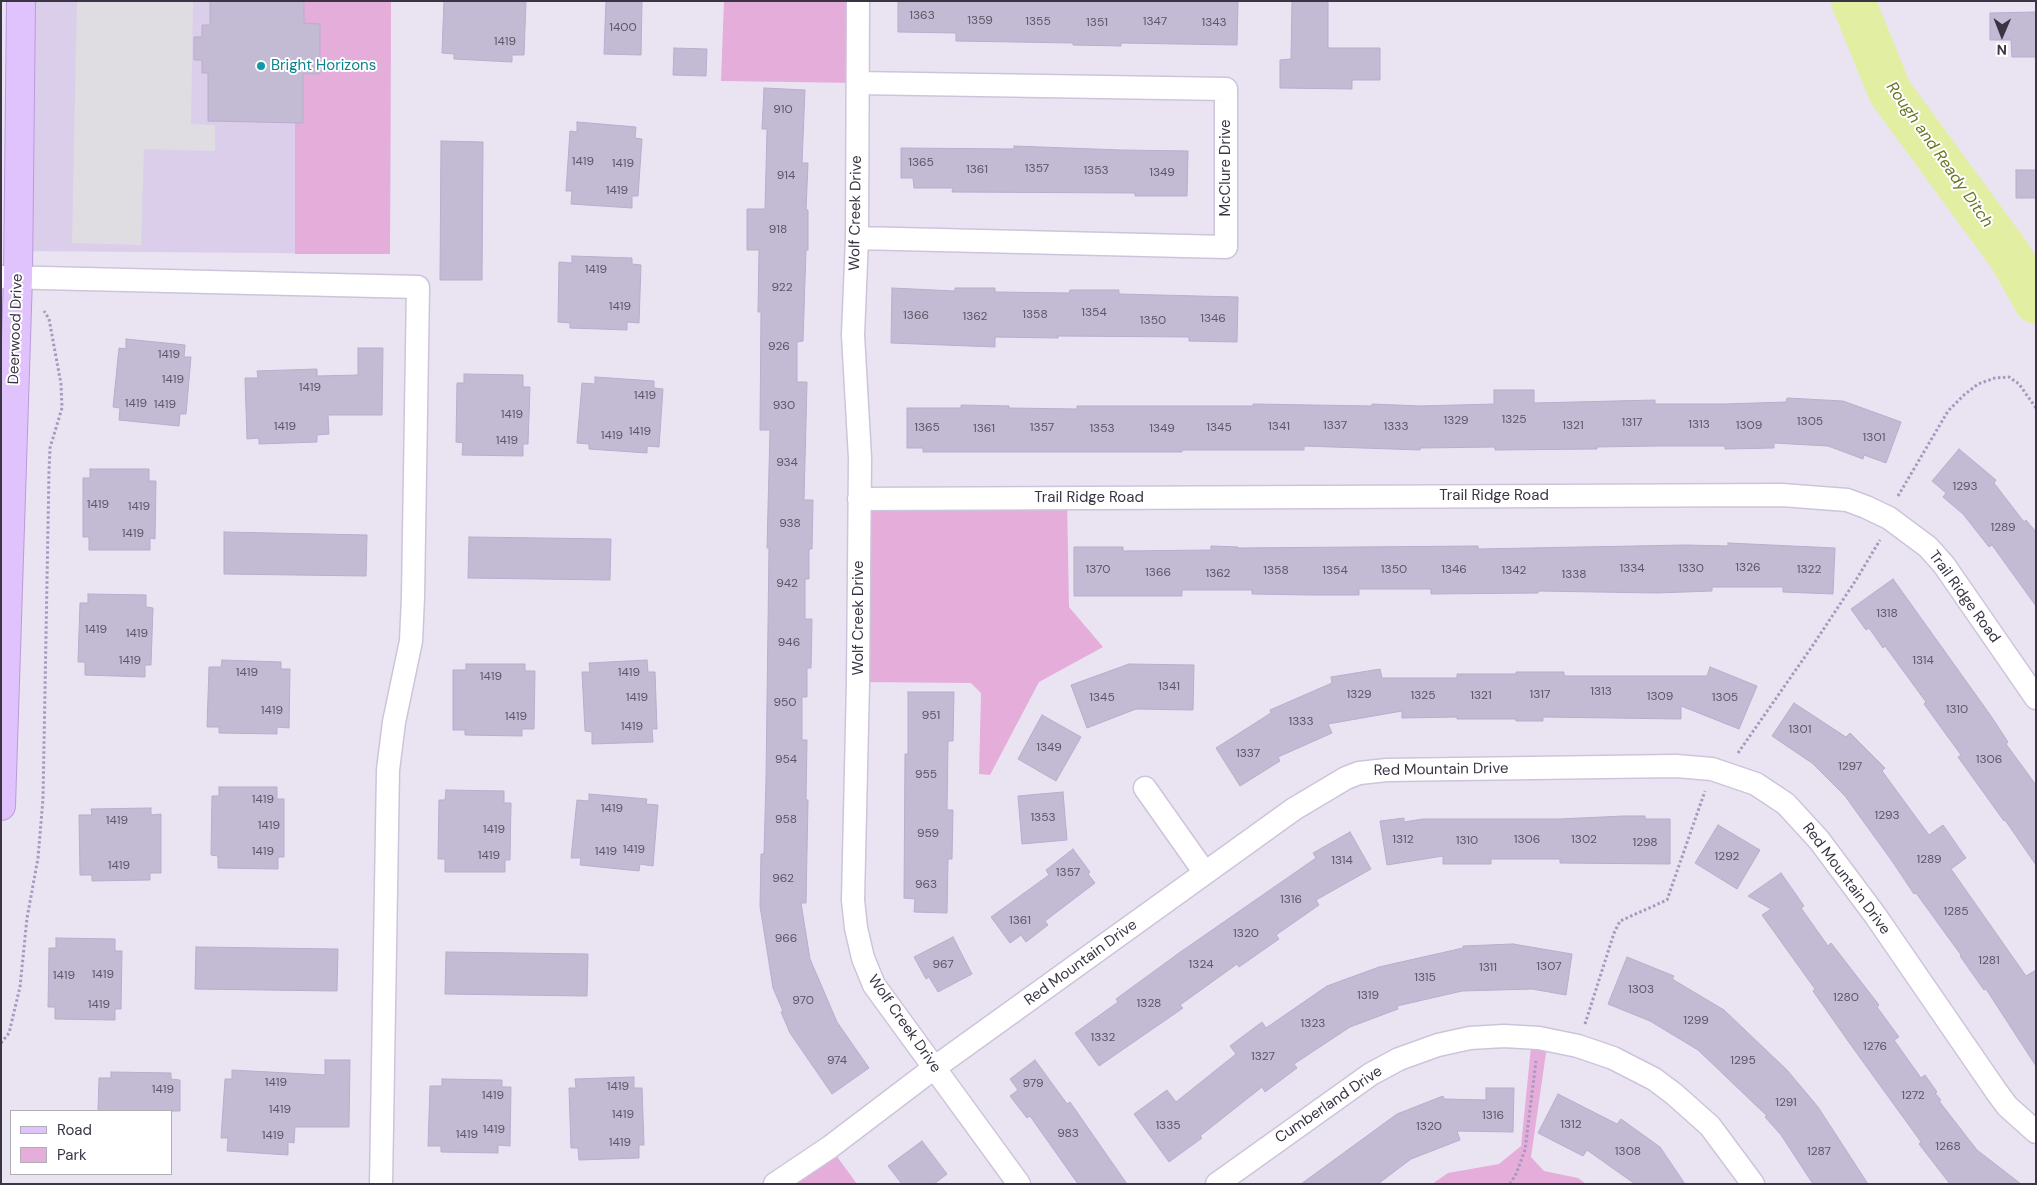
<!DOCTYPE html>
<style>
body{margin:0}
#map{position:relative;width:2037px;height:1185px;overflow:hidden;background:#eae4f2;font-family:"DM Sans",sans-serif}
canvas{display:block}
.frame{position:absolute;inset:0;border:2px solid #3a3444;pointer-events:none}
.legend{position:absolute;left:10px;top:1110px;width:162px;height:65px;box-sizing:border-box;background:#fff;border:1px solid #b0aeb4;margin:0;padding:6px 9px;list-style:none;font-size:15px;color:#3a3444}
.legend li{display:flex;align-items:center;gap:10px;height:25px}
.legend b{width:25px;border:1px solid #b0aeb4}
.north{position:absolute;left:1977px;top:10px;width:50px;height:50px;-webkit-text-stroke:4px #fff;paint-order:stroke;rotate:181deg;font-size:14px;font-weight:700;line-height:20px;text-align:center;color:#3a3444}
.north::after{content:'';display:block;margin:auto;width:18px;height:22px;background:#3a3444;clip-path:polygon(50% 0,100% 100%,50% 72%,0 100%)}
</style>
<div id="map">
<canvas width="2037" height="1185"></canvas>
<div class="frame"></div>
<ul class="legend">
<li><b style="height:6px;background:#e0c3fd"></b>Road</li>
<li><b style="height:14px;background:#e5adda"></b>Park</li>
</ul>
<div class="north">N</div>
</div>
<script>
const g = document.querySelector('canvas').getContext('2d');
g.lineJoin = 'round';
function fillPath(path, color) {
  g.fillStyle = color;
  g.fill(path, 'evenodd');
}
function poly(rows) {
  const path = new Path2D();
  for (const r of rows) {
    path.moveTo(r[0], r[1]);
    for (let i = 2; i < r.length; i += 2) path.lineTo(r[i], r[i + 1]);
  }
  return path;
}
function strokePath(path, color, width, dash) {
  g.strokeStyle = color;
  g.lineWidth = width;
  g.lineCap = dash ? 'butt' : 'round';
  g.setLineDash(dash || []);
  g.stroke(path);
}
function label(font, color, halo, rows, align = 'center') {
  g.font = font + ' "DM Sans",sans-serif';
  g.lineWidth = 4;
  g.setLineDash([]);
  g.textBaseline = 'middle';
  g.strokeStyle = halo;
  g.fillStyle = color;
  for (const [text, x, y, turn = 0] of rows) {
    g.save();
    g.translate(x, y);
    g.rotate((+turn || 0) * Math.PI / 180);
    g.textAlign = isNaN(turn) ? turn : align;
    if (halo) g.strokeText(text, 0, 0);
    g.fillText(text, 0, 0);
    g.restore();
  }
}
fillPath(poly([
 [21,1,391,1,390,254,18,251]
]), '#dbceeb');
fillPath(poly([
 [304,1,391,1,390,254,295,254,295,122,303,122,303,74,320,74,320,24,304,23],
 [724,1,858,1,858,83,721,81],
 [1067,498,1069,607,1103,647,1039,682,990,775,979,774,981,693,971,683,858,682,859,499],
 [1532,1037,1548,1039,1531,1157,1544,1171,1578,1178,1586,1184,1432,1184,1448,1173,1499,1164,1521,1146],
 [830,1147,857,1184,775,1184]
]), '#e5adda');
fillPath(poly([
 [77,1,193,1,191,124,215,125,215,151,144,149,141,245,72,243]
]), '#dfdde2');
strokePath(poly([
 [1853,1,1890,92,2010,256,2036,302]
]), '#e2eea1', 44);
const building = poly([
 [210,1,304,1,304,23,320,24,320,74,303,74,303,123,208,121,208,73,202,73,202,60,194,60,194,37,202,37,202,25,210,25,210,1],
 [444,1,526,1,524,55,512,55,512,62,454,59,454,54,442,53,444,1],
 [606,1,642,1,641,55,604,54,606,1],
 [898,1,1238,1,1237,45,1121,43,1121,46,1073,45,1073,43,956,41,956,33,898,32,898,1],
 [1292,1,1328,1,1328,48,1380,48,1380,80,1352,80,1352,89,1280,88,1280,60,1291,59,1292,1],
 [2036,12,2036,57,2012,57,2011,40,1990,40,1990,13,2036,12],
 [674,48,707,49,706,76,673,75,674,48],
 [764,88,805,90,802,163,808,163,806,210,808,210,808,250,806,250,803,341,797,342,797,382,807,382,804,500,813,500,812,549,809,549,809,579,805,579,805,619,812,619,811,668,807,668,807,697,802,697,802,740,807,740,806,800,808,800,806,903,801,903,810,959,837,1022,869,1068,832,1094,790,1033,781,1012,783,1011,773,988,760,906,761,854,764,854,766,780,769,548,767,548,770,430,760,430,761,312,758,312,759,250,747,250,747,209,765,209,767,129,762,129,764,88],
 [577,122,636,127,635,138,642,139,638,196,632,196,632,208,571,204,572,191,566,191,570,131,577,132,577,122],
 [441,141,483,142,482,280,440,280,441,141],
 [1014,146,1121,150,1188,151,1187,196,1135,196,1135,193,952,192,953,188,914,188,913,178,901,178,901,148,1014,149,1014,146],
 [2016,170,2036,170,2036,198,2016,198,2016,170],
 [572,256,632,258,632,264,641,265,639,323,627,322,627,330,570,328,570,323,558,322,559,262,572,263,572,256],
 [892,288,955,291,955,288,995,288,995,292,1069,293,1070,290,1119,290,1119,294,1238,297,1237,342,1189,341,1189,337,1058,336,1058,338,995,337,995,347,891,343,892,288],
 [126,339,185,345,184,357,191,357,186,414,180,414,179,426,119,420,120,408,113,407,119,348,126,349,126,339],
 [358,348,383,348,382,415,328,415,329,434,317,435,317,442,259,444,259,438,247,439,245,378,258,378,257,371,317,369,317,376,358,375,358,348],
 [464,374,523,375,523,387,530,387,528,444,523,444,523,456,462,455,463,443,456,442,457,383,464,383,464,374],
 [595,377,654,381,654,388,663,389,659,447,647,446,647,453,589,449,589,444,577,443,582,383,595,384,595,377],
 [1494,390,1534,390,1534,403,1655,400,1655,404,1724,404,1786,402,1787,398,1843,401,1901,422,1886,463,1864,455,1863,459,1828,446,1774,443,1774,448,1725,449,1725,446,1656,446,1597,447,1597,449,1495,450,1495,447,1420,448,1420,450,1304,446,1304,450,1182,450,1182,452,923,452,923,448,907,448,907,408,961,408,961,405,1009,406,1009,408,1077,409,1077,406,1253,406,1253,404,1372,406,1372,404,1420,406,1494,404,1494,390],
 [1959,449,1996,480,1994,483,2024,522,2026,520,2036,532,2036,606,1992,545,1989,547,1963,514,1943,497,1946,493,1932,481,1959,449],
 [90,469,149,469,149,481,156,481,155,539,150,538,150,550,89,550,89,537,83,537,83,478,90,478,90,469],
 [224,532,367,535,366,576,224,574,224,532],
 [469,537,611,539,610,580,468,578,469,537],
 [1728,543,1835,548,1833,594,1783,592,1783,587,1712,587,1712,591,1657,593,1538,591,1538,593,1431,594,1431,589,1359,589,1359,595,1311,595,1252,594,1252,590,1182,590,1182,596,1074,596,1074,547,1123,547,1123,551,1211,550,1211,546,1238,547,1238,548,1478,546,1478,549,1686,545,1728,546,1728,543],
 [1893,579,1991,716,2008,742,2006,744,2036,785,2036,865,2005,820,2004,821,1958,757,1961,755,1924,704,1926,702,1885,646,1883,648,1869,628,1866,630,1851,609,1893,579],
 [88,594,146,595,146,607,153,608,151,665,145,665,145,677,85,675,85,662,78,662,80,603,88,603,88,594],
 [222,660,281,662,281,669,290,669,289,728,277,727,277,734,219,733,219,727,207,727,209,667,221,667,222,660],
 [647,660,648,672,655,672,657,729,652,729,653,742,592,744,592,732,585,731,582,672,590,672,589,663,647,660],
 [466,664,525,664,525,671,535,671,534,729,522,729,522,736,465,735,465,730,453,730,453,670,466,670,466,664],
 [1129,664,1194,665,1193,710,1136,709,1087,728,1071,685,1129,664],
 [1710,667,1757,686,1739,729,1681,706,1681,719,1543,717,1543,721,1516,721,1516,719,1457,719,1457,717,1402,718,1402,711,1328,724,1332,733,1278,757,1280,761,1240,786,1216,748,1271,713,1270,710,1332,683,1331,677,1380,669,1382,678,1457,678,1457,674,1516,674,1516,672,1564,672,1564,676,1707,676,1710,667],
 [908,692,954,692,953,741,948,741,947,810,953,810,952,859,948,859,947,913,914,912,915,899,904,898,905,754,908,754,908,692],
 [1794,703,1846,737,1850,733,1885,768,1882,771,1929,835,1943,825,1966,858,1951,869,2026,976,2036,970,2036,1066,1986,989,1984,990,1960,956,1961,955,1916,893,1914,894,1892,861,1845,796,1812,763,1772,736,1794,703],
 [1042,715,1081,737,1056,781,1018,759,1042,715],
 [219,787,277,787,277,799,284,799,284,857,278,857,278,869,218,868,218,856,211,855,212,796,219,796,219,787],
 [446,790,504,791,504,803,511,803,510,860,505,860,505,872,445,872,445,859,438,859,439,800,445,800,446,790],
 [1063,792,1067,840,1022,844,1018,796,1063,792],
 [589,794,647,799,646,804,658,805,653,866,640,864,639,871,580,865,581,858,571,858,577,800,589,801,589,794],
 [151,808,151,815,161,814,161,873,150,873,150,880,92,881,92,875,80,875,79,815,92,815,91,809,151,808],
 [1624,816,1645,816,1645,819,1670,819,1670,864,1560,863,1560,859,1491,859,1491,864,1443,864,1443,856,1387,865,1380,821,1404,818,1404,822,1423,819,1559,819,1624,816],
 [1718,825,1760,850,1737,889,1695,863,1718,825],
 [1350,832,1371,869,1316,900,1319,905,1276,935,1279,939,1239,967,1237,964,1180,1005,1183,1008,1099,1066,1075,1033,1118,1002,1116,999,1179,953,1316,858,1313,853,1350,832],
 [1073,849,1090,872,1088,874,1095,883,1045,921,1048,925,1026,942,1021,935,1010,943,991,917,1049,875,1046,870,1073,849],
 [1781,873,1804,906,1801,908,1828,946,1831,943,1879,1005,1877,1007,1899,1037,1894,1040,1921,1078,1925,1075,1937,1092,1935,1093,1941,1100,1939,1101,1977,1150,2021,1184,1950,1184,1919,1144,1921,1142,1848,1041,1813,991,1815,989,1762,915,1771,909,1748,896,1781,873],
 [953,937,972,974,938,992,929,977,926,979,914,957,953,937],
 [56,938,115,939,115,951,122,951,121,1009,115,1009,115,1020,55,1019,55,1007,48,1007,49,948,56,948,56,938],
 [1513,944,1572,954,1566,995,1532,989,1462,991,1397,1006,1398,1009,1350,1027,1294,1064,1297,1068,1265,1092,1262,1087,1200,1136,1202,1138,1169,1162,1134,1114,1167,1090,1176,1102,1236,1054,1230,1046,1262,1022,1266,1028,1327,986,1379,967,1463,948,1463,946,1513,944],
 [196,947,338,949,337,991,195,989,196,947],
 [446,952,588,954,587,996,445,994,446,952],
 [1627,957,1674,976,1672,979,1724,1010,1787,1070,1818,1107,1868,1184,1813,1184,1781,1135,1765,1117,1767,1116,1698,1050,1650,1021,1608,1004,1627,957],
 [325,1060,350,1060,349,1127,295,1127,294,1143,288,1142,288,1155,227,1151,228,1138,221,1138,225,1079,232,1079,232,1070,325,1075,325,1060],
 [1035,1060,1067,1104,1070,1102,1127,1184,1078,1184,1030,1116,1027,1118,1010,1096,1018,1090,1010,1079,1035,1060],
 [111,1072,171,1073,171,1079,180,1080,180,1111,98,1111,99,1078,111,1078,111,1072],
 [634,1077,634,1088,642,1088,644,1145,639,1145,639,1158,579,1160,578,1148,571,1148,569,1088,576,1088,575,1079,634,1077],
 [442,1079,502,1080,502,1087,511,1087,510,1146,498,1145,498,1153,441,1152,441,1146,428,1146,430,1086,442,1086,442,1079],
 [1486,1088,1514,1088,1513,1132,1457,1131,1460,1140,1411,1159,1378,1184,1301,1184,1397,1114,1443,1096,1444,1099,1486,1100,1486,1088],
 [1558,1094,1617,1124,1621,1119,1660,1147,1685,1184,1635,1184,1587,1150,1583,1156,1538,1133,1558,1094],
 [922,1141,947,1174,934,1184,902,1184,888,1166,922,1141]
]);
fillPath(building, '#c3bad3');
strokePath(building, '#b9adcd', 1);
const street = poly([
 [858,1,857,238,853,335,860,458,858,682,853,900,856,928,863,958,874,985,1019,1184],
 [857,238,1226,247,1226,89,858,83],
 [1,277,418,287,413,597,411,641,394,722,388,770,381,1184],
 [859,499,1782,495,1847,500,1866,507,1889,518,1928,547,1944,565,2036,698],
 [1145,788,1205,873],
 [775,1184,830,1147,934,1068,1294,809,1346,778,1359,773,1387,770,1676,766,1712,769,1756,784,1786,804,1819,840,1875,915,1996,1091,2007,1106,2036,1132],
 [1217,1184,1371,1074,1399,1059,1438,1045,1470,1038,1504,1036,1539,1038,1578,1046,1613,1058,1654,1079,1674,1094,1710,1126,1753,1184]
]);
const secondary = poly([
 [1,806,18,277,21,1]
]);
strokePath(street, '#cdc4db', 25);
strokePath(secondary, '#b99bda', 30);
strokePath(poly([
 [1898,496,1948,411,1964,395,1978,384,1995,378,2009,377,2019,384,2036,408],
 [1738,753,1811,648,1856,580,1880,540],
 [1585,1024,1614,933,1620,921,1667,900,1705,791],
 [1,1043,9,1033,20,987,27,918,38,858,43,799,49,471,50,448,62,408,61,384,49,319,44,311],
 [1510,1184,1516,1174,1525,1150,1536,1061]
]), '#a799be', 3, [2.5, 2.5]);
strokePath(street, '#fff', 22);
strokePath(secondary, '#e0c3fd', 28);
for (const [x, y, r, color] of [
 [261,66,5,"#0f9aa8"]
]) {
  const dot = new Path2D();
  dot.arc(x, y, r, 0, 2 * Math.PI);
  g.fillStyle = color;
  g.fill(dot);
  strokePath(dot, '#fff', 2);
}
label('12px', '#5c5668', null, [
 ["1363",922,16],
 ["1359",980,21],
 ["1355",1038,22],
 ["1347",1155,22],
 ["1351",1097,23],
 ["1343",1214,23],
 ["1400",623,28],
 ["1419",505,42],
 ["910",783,110],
 ["1419",583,162],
 ["1365",921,163],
 ["1419",623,164],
 ["1357",1037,169],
 ["1361",977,170],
 ["1353",1096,171],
 ["1349",1162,173],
 ["914",786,176],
 ["1419",617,191],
 ["918",778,230],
 ["1419",596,270],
 ["922",782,288],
 ["1419",620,307],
 ["1354",1094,313],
 ["1358",1035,315],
 ["1366",916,316],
 ["1362",975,317],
 ["1346",1213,319],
 ["1350",1153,321],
 ["926",779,347],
 ["1419",169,355],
 ["1419",173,380],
 ["1419",310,388],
 ["1419",645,396],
 ["1419",136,404],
 ["1419",165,405],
 ["930",784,406],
 ["1419",512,415],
 ["1325",1514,420],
 ["1329",1456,421],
 ["1305",1810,422],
 ["1317",1632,423],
 ["1313",1699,425],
 ["1337",1335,426],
 ["1321",1573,426],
 ["1309",1749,426],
 ["1419",285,427],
 ["1341",1279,427],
 ["1333",1396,427],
 ["1365",927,428],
 ["1357",1042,428],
 ["1345",1219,428],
 ["1361",984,429],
 ["1353",1102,429],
 ["1349",1162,429],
 ["1419",640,432],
 ["1419",612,436],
 ["1301",1874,438],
 ["1419",507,441],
 ["934",787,463],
 ["1293",1965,487],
 ["1419",98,505],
 ["1419",139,507],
 ["938",790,524],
 ["1289",2003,528],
 ["1419",133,534],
 ["1326",1748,568],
 ["1334",1632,569],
 ["1330",1691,569],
 ["1370",1098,570],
 ["1350",1394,570],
 ["1346",1454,570],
 ["1322",1809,570],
 ["1358",1276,571],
 ["1354",1335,571],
 ["1342",1514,571],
 ["1366",1158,573],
 ["1362",1218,574],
 ["1338",1574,575],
 ["942",787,584],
 ["1318",1887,614],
 ["1419",96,630],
 ["1419",137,634],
 ["946",789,643],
 ["1419",130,661],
 ["1314",1923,661],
 ["1419",247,673],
 ["1419",629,673],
 ["1419",491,677],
 ["1341",1169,687],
 ["1313",1601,692],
 ["1329",1359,695],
 ["1317",1540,695],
 ["1325",1423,696],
 ["1321",1481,696],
 ["1309",1660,697],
 ["1419",637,698],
 ["1345",1102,698],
 ["1305",1725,698],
 ["950",785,703],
 ["1310",1957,710],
 ["1419",272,711],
 ["951",931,716],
 ["1419",516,717],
 ["1333",1301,722],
 ["1419",632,727],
 ["1301",1800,730],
 ["1349",1049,748],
 ["1337",1248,754],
 ["954",786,760],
 ["1306",1989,760],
 ["1297",1850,767],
 ["955",926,775],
 ["1419",263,800],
 ["1419",612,809],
 ["1293",1887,816],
 ["1353",1043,818],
 ["958",786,820],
 ["1419",117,821],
 ["1419",269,826],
 ["1419",494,830],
 ["959",928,834],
 ["1312",1403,840],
 ["1306",1527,840],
 ["1302",1584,840],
 ["1310",1467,841],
 ["1298",1645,843],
 ["1419",634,850],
 ["1419",263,852],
 ["1419",606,852],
 ["1419",489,856],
 ["1292",1727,857],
 ["1289",1929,860],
 ["1314",1342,861],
 ["1419",119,866],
 ["1357",1068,873],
 ["962",783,879],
 ["963",926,885],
 ["1316",1291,900],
 ["1285",1956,912],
 ["1361",1020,921],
 ["1320",1246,934],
 ["966",786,939],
 ["1281",1989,961],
 ["967",943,965],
 ["1324",1201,965],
 ["1307",1549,967],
 ["1311",1488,968],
 ["1419",103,975],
 ["1419",64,976],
 ["1315",1425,978],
 ["1303",1641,990],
 ["1319",1368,996],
 ["1280",1846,998],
 ["970",803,1001],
 ["1328",1149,1004],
 ["1419",99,1005],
 ["1299",1696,1021],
 ["1323",1313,1024],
 ["1332",1103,1038],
 ["1276",1875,1047],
 ["1327",1263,1057],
 ["974",837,1061],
 ["1295",1743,1061],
 ["1419",276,1083],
 ["979",1033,1084],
 ["1419",618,1087],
 ["1419",163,1090],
 ["1419",493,1096],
 ["1272",1913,1096],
 ["1291",1786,1103],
 ["1419",280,1110],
 ["1419",623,1115],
 ["1316",1493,1116],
 ["1312",1571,1125],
 ["1335",1168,1126],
 ["1320",1429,1127],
 ["1419",494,1130],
 ["983",1068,1134],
 ["1419",467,1135],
 ["1419",273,1136],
 ["1419",620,1143],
 ["1268",1948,1147],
 ["1308",1628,1152],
 ["1287",1819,1152]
]);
label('15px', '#0d838f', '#fff', [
 ["Bright Horizons",271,66]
], 'left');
label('15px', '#3a3444', '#fff', [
 ["McClure Drive",1226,168,-90],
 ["Wolf Creek Drive",856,213,-89],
 ["Deerwood Drive",16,329,-88],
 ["Trail Ridge Road",1494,496],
 ["Trail Ridge Road",1089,498],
 ["Trail Ridge Road",1964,597,54],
 ["Wolf Creek Drive",859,618,-90],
 ["Red Mountain Drive",1441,770,-1],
 ["Red Mountain Drive",1846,879,53],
 ["Red Mountain Drive",1081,963,-36],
 ["Wolf Creek Drive",904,1024,55],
 ["Cumberland Drive",1329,1105,-34]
]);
label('italic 16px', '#687626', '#fff', [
 ["Rough and Ready Ditch",1939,155,55]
]);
</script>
